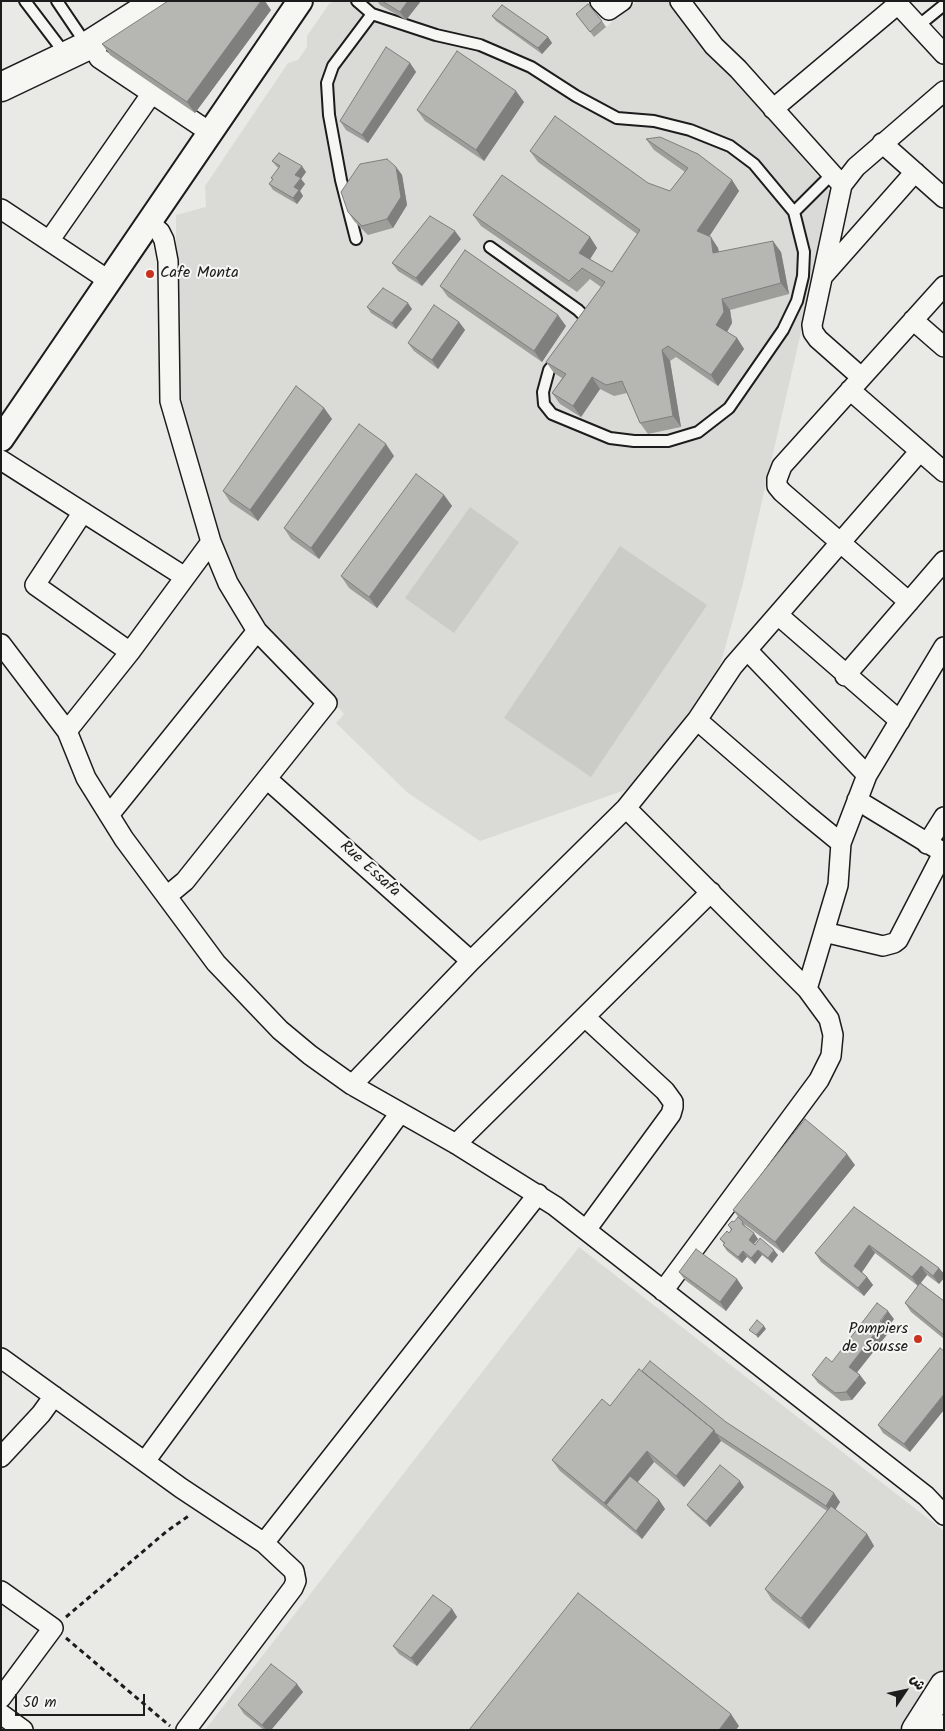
<!DOCTYPE html>
<meta charset="utf-8">
<style>
body{margin:0}
#map{position:relative;width:945px;height:1731px;overflow:hidden;background:#e9e9e5;font-family:Kalam,"Playpen Sans Arabic",sans-serif}
canvas{display:block}
.frame{position:absolute;inset:0;border:2px solid #1c1c1c;pointer-events:none}
.north{position:absolute;left:880px;top:1666px;width:50px;height:50px;-webkit-text-stroke:4px #f6f6f2;paint-order:stroke;rotate:56deg;font-size:14px;font-weight:700;line-height:20px;text-align:center;color:#1c1c1c}
.north::after{content:'';display:block;margin:auto;width:18px;height:22px;background:#1c1c1c;clip-path:polygon(50% 0,100% 100%,50% 72%,0 100%)}
.scale{position:absolute;left:15px;top:1694px;width:130px;height:22px;box-sizing:border-box;border:2px solid #1c1c1c;border-top:0;padding-left:6px;font-size:15px;line-height:18px;white-space:nowrap;color:#1c1c1c;-webkit-text-stroke:4px #f6f6f2;paint-order:stroke}
</style>
<div id="map">
<canvas width="945" height="1731"></canvas>
<div class="frame"></div>
<div class="north">ش</div>
<div class="scale">50 m</div>
</div>
<script>
const g = document.querySelector('canvas').getContext('2d');
g.lineJoin = 'round';
function fillPath(path, color) {
  g.fillStyle = color;
  g.fill(path, 'evenodd');
}
function poly(rows) {
  const path = new Path2D();
  for (const r of rows) {
    path.moveTo(r[0], r[1]);
    for (let i = 2; i < r.length; i += 2) path.lineTo(r[i], r[i + 1]);
  }
  return path;
}
function strokePath(path, color, width, dash) {
  g.strokeStyle = color;
  g.lineWidth = width;
  g.lineCap = dash ? 'butt' : 'round';
  g.setLineDash(dash || []);
  g.stroke(path);
}
function label(font, color, halo, rows, align = 'center') {
  g.font = font + ' Kalam,sans-serif';
  g.lineWidth = 4;
  g.setLineDash([]);
  g.textBaseline = 'middle';
  g.strokeStyle = halo;
  g.fillStyle = color;
  for (const [text, x, y, turn = 0] of rows) {
    g.save();
    g.translate(x, y);
    g.rotate((+turn || 0) * Math.PI / 180);
    g.textAlign = isNaN(turn) ? turn : align;
    if (halo) g.strokeText(text, 0, 0);
    g.fillText(text, 0, 0);
    g.restore();
  }
}
fillPath(poly([
 [334,1,585,1,606,27,637,1,670,1,833,194,743,583,721,662,711,681,646,772,628,789,480,841,408,793,336,723,344,714,260,619,224,553,176,400,176,215,206,207,205,186,288,63,298,60,307,47,307,36,329,4],
 [579,1247,944,1531,944,1730,205,1730]
]), '#dadad6');
fillPath(poly([
 [470,507,519,542,454,633,405,598],
 [620,546,707,605,591,777,504,718]
]), '#cbcbc7');
const service = poly([
 [25,1,66,55],
 [57,1,86,44],
 [357,1,372,14,436,35,480,45,531,67,576,96,617,118,654,121,690,130,730,146,754,164,794,212,804,252,803,276,797,301,783,330,729,408,698,432,668,441,634,441,610,438,552,414,544,404,543,392,549,370,558,359],
 [918,26,944,5],
 [794,212,831,175],
 [356,239,341,180,329,115,327,83,333,66,372,14],
 [490,247,578,310,584,316,584,326]
]);
const minor = poly([
 [600,1,609,10,622,1],
 [680,1,714,46,738,69,842,185],
 [895,1,944,54],
 [92,44,99,58,211,133],
 [773,109,898,4],
 [882,143,944,198],
 [1,209,108,280],
 [149,222,160,232,164,240,168,261,170,401,211,542,228,583,257,631,327,703,185,881,167,896],
 [49,241,152,93],
 [823,276,915,172],
 [913,320,944,347],
 [861,377,818,339,813,332,812,325,842,185,856,167,944,91],
 [850,390,944,472],
 [1,460,185,577],
 [83,512,35,585,130,652],
 [909,602,782,492,777,486,777,479,782,466,944,286],
 [778,615,900,721],
 [1,644,67,731,86,778,124,839,216,963,280,1030,310,1055,352,1085,456,1144,555,1206,926,1496,944,1515],
 [747,650,867,775],
 [845,676,944,561],
 [67,731,130,652,211,542],
 [267,779,471,961],
 [857,800,944,853],
 [626,808,807,989,829,1019,833,1035,831,1056,819,1080,663,1291],
 [109,815,257,631],
 [841,843,802,811,697,720,733,666,920,451],
 [927,844,944,817],
 [824,932,883,946,894,943,898,940,943,853],
 [807,989,838,885,841,843,867,775,944,647],
 [585,1017,665,1091,673,1102,673,1107,671,1114,586,1230],
 [352,1085,471,961,626,808,697,720],
 [456,1144,711,892],
 [1,1358,181,1488,264,1543,294,1571,296,1581,293,1588,186,1730],
 [1,1457,41,1414,54,1396],
 [146,1460,400,1113],
 [264,1543,538,1194],
 [1,1591,53,1628,1,1698],
 [1,1714,23,1730]
]);
const tertiary = poly([
 [1,439,300,1]
]);
const secondary = poly([
 [1,87,87,46,158,1],
 [916,1730,944,1686]
]);
const primary = poly([
 [938,1730,944,1729]
]);
strokePath(service, '#1c1c1c', 14);
strokePath(minor, '#1c1c1c', 22);
strokePath(tertiary, '#1c1c1c', 28);
strokePath(secondary, '#1c1c1c', 31);
strokePath(primary, '#1c1c1c', 31);
strokePath(poly([
 [66,1617,167,1531,190,1515],
 [66,1638,170,1726]
]), '#1c1c1c', 3, [5, 4]);
strokePath(service, '#f6f6f2', 10);
strokePath(minor, '#f6f6f2', 19);
strokePath(tertiary, '#f6f6f2', 24);
strokePath(secondary, '#f6f6f2', 28);
strokePath(primary, '#f6f6f2', 28);
fillPath(poly([
 [377,1,421,1,406,20,380,5],
 [271,10,195,113,110,55,102,44],
 [576,14,602,21,606,27,594,37],
 [492,16,548,37,552,43,542,54,496,21],
 [410,63,416,72,368,143,346,130,340,121],
 [524,102,484,161,425,121,417,110],
 [646,139,732,180,739,191,709,236,718,248,719,252,781,252,789,294,730,310,732,323,727,332,737,338,744,349,718,386,676,357,670,361,681,427,648,434,640,423,627,393,614,396,600,389,581,417,560,404,552,393,562,378,554,373,546,362,601,287,590,279,577,292,481,226,473,215,590,237,597,248,590,259,612,272,637,234,538,162,530,151,648,183,670,191,685,172,654,150],
 [272,161,306,172,301,179,305,184,300,191,303,196,297,204,273,190,269,184,273,180,271,178,279,168,277,167],
 [396,167,402,175,407,205,393,228,368,235,354,221,348,212],
 [461,239,422,286,398,271,392,263],
 [440,286,566,326,542,362,448,297],
 [367,307,412,309,396,329,371,313],
 [459,322,465,330,438,369,414,351,408,343],
 [324,408,332,419,258,521,230,502,223,491],
 [394,456,319,559,291,539,284,528],
 [444,495,452,506,377,608,349,588,341,576],
 [855,1165,783,1253,744,1224,747,1228,758,1239,754,1244,778,1255,772,1263,762,1255,755,1264,747,1257,742,1263,727,1251,723,1245,724,1244,720,1239,729,1233,731,1230,728,1225,740,1219,733,1210],
 [854,1207,939,1268,944,1274,944,1278,939,1284,927,1275,921,1283,944,1301,944,1339,911,1312,905,1303,918,1286,875,1253,862,1272,867,1277,873,1285,864,1296,821,1262,815,1253],
 [679,1272,737,1279,743,1288,726,1311,685,1280],
 [894,1319,886,1329,889,1332,857,1372,866,1383,852,1400,841,1401,818,1383,812,1375,832,1362],
 [940,1348,910,1452,883,1433,878,1425],
 [642,1371,726,1422,840,1502,835,1510,867,1534,874,1546,809,1629,772,1600,765,1589,827,1511,721,1441,684,1487,654,1462,637,1483,659,1500,665,1509,642,1539,560,1471,552,1460,610,1406],
 [744,1487,710,1527,691,1510,687,1505],
 [452,1609,457,1617,417,1666,399,1654,393,1646],
 [303,1692,271,1730,264,1730,244,1714,238,1705]
]), '#9d9d9a');
fillPath(poly([
 [261,1,265,1,271,10,195,113,187,102],
 [408,1,421,1,406,20,400,12],
 [548,37,552,43,542,54,538,48],
 [410,63,416,72,368,143,362,135],
 [516,91,524,102,484,161,476,150],
 [302,166,306,172,301,179,305,184,300,191,303,196,297,204,293,198,294,187,295,175],
 [396,167,402,175,407,205,393,228,387,219],
 [732,180,739,191,705,243,697,231],
 [455,231,461,239,422,286,416,278],
 [590,237,597,248,587,264,579,253],
 [711,237,718,248,721,264,713,253],
 [773,241,781,252,789,294,781,283],
 [722,299,730,310,732,323,724,337,716,325],
 [408,303,412,309,396,329,392,323],
 [558,315,566,326,542,362,534,351],
 [459,322,465,330,438,369,432,360],
 [737,338,744,349,718,386,711,375],
 [662,350,670,361,681,427,673,416],
 [592,377,600,389,581,417,573,406],
 [324,408,332,419,258,521,250,510],
 [386,444,394,456,319,559,311,548],
 [444,495,452,506,377,608,369,597],
 [847,1154,855,1165,783,1253,775,1242],
 [754,1233,758,1239,753,1245,749,1240],
 [869,1245,875,1253,860,1275,854,1266],
 [758,1250,762,1255,755,1264,751,1258],
 [774,1250,778,1255,772,1263,768,1258],
 [743,1251,747,1257,742,1263,738,1257],
 [921,1266,927,1275,918,1286,912,1277],
 [939,1268,944,1274,944,1278,939,1284,933,1276],
 [867,1277,873,1285,864,1296,858,1288],
 [737,1279,743,1288,726,1311,720,1302],
 [888,1311,894,1319,886,1329,889,1332,855,1375,849,1367],
 [764,1326,766,1329,758,1338,756,1335],
 [860,1375,866,1383,852,1400,846,1392],
 [944,1394,944,1410,910,1452,904,1444],
 [714,1430,721,1441,684,1487,676,1476],
 [647,1451,654,1462,613,1512,604,1503],
 [740,1481,744,1487,710,1527,706,1521],
 [834,1493,840,1502,832,1515,826,1506],
 [659,1500,665,1509,642,1539,636,1531],
 [867,1534,874,1546,809,1629,801,1618],
 [452,1609,457,1617,417,1666,411,1658],
 [297,1684,303,1692,271,1730,266,1730,262,1725],
 [731,1714,739,1726,736,1730,719,1730]
]), '#7f7f7d');
const building = poly([
 [168,1,261,1,187,102,102,44,168,1],
 [382,1,408,1,400,12,382,1],
 [588,4,602,21,590,32,576,14,588,4],
 [502,5,548,37,538,48,492,16,502,5],
 [386,47,410,63,362,135,340,121,386,47],
 [457,51,516,91,476,150,417,110,457,51],
 [555,116,648,183,670,191,688,168,646,139,660,137,698,154,732,180,697,231,711,237,713,253,773,241,781,283,722,299,724,312,716,325,737,338,711,375,668,346,662,350,673,416,640,423,622,381,606,385,592,377,573,406,552,393,566,374,546,362,605,282,582,268,569,281,473,215,502,175,590,237,579,253,612,272,640,230,530,151,555,116],
 [279,153,302,166,295,175,301,178,294,187,299,190,293,198,269,184,273,179,271,178,280,166,272,161,279,153],
 [387,159,396,167,401,197,387,219,362,226,348,212,341,192,360,164,387,159],
 [430,216,455,231,416,278,392,263,430,216],
 [465,250,558,315,534,351,440,286,465,250],
 [383,288,408,303,392,323,367,307,383,288],
 [434,305,459,322,432,360,408,343,434,305],
 [296,386,324,408,250,510,223,491,296,386],
 [359,424,386,444,311,548,284,528,359,424],
 [416,474,444,495,369,597,341,576,416,474],
 [805,1119,847,1154,775,1242,733,1210,805,1119],
 [854,1207,939,1268,933,1276,921,1266,912,1277,869,1245,854,1266,867,1277,858,1288,815,1253,854,1207],
 [738,1217,743,1222,742,1224,754,1233,749,1240,755,1245,760,1238,774,1250,768,1258,758,1250,751,1258,743,1251,738,1257,723,1245,725,1243,720,1239,727,1231,729,1233,732,1229,728,1225,732,1221,734,1222,738,1217],
 [696,1249,737,1279,720,1302,679,1272,696,1249],
 [920,1283,944,1301,944,1335,905,1303,920,1283],
 [877,1303,888,1311,880,1321,883,1323,849,1367,860,1375,846,1392,835,1393,812,1375,826,1357,832,1362,877,1303],
 [757,1320,764,1326,756,1335,749,1330,757,1320],
 [940,1348,944,1351,944,1394,904,1444,878,1425,940,1348],
 [650,1361,726,1422,834,1493,826,1506,715,1433,714,1430,642,1371,650,1361],
 [639,1369,714,1430,676,1476,647,1451,604,1503,552,1460,602,1399,610,1406,639,1369],
 [720,1465,740,1481,706,1521,687,1505,720,1465],
 [630,1476,659,1500,636,1531,606,1505,630,1476],
 [831,1506,867,1534,801,1618,765,1589,831,1506],
 [578,1593,731,1714,719,1730,469,1730,578,1593],
 [433,1595,452,1609,411,1658,393,1646,433,1595],
 [271,1664,297,1684,262,1725,238,1705,271,1664]
]);
fillPath(building, '#b6b6b3');
strokePath(building, '#7f7f7d', 1);
for (const [x, y, r, color] of [
 [150,274,5,"#c8321e"],
 [918,1339,5,"#c8321e"]
]) {
  const dot = new Path2D();
  dot.arc(x, y, r, 0, 2 * Math.PI);
  g.fillStyle = color;
  g.fill(dot);
  strokePath(dot, '#f6f6f2', 2);
}
label('16px', '#1c1c1c', '#f6f6f2', [
 ["Cafe Monta",160,274],
 ["Pompiers",908,1330,"right"],
 ["de Sousse",908,1348,"right"]
], 'left');
label('16px', '#1c1c1c', '#f6f6f2', [
 ["Rue Essafa",369,870,42]
]);
</script>
